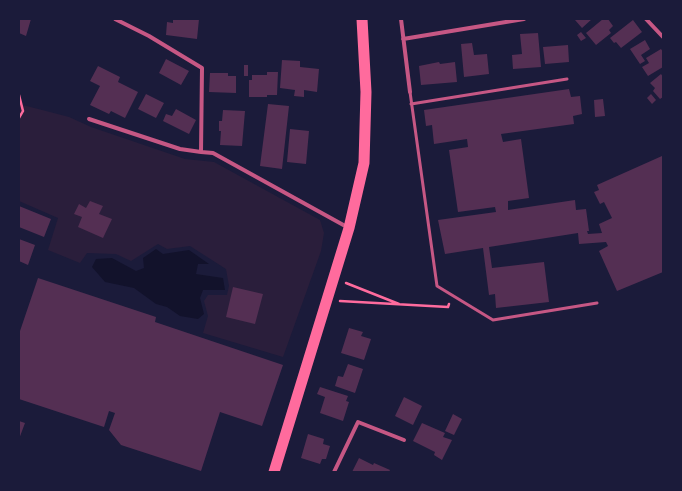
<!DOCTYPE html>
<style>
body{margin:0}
#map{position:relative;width:682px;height:491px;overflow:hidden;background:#1b1b3a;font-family:Helvetica,sans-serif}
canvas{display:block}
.frame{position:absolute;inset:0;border:20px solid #1b1b3a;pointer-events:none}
</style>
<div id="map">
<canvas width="682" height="491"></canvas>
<div class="frame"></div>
</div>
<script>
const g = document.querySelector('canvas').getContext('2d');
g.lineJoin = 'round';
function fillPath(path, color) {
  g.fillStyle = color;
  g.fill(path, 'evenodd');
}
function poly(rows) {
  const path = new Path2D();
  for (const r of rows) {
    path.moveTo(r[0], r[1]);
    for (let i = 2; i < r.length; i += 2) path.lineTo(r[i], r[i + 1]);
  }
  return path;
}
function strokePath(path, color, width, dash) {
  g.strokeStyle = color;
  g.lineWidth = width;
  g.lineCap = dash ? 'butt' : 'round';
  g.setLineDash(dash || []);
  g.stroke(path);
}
fillPath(poly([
 [19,104,69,117,91,127,185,159,214,162,320,220,324,233,321,251,283,357,203,333,208,316,204,301,208,295,227,295,229,286,226,269,190,246,167,249,158,244,131,261,116,254,87,253,80,263,48,250,58,218,19,201]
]), '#2a1e3b');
fillPath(poly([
 [156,249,163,254,189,250,209,264,198,264,196,274,223,278,225,290,203,290,200,298,204,314,198,319,180,316,167,307,156,304,134,288,105,282,92,267,96,259,112,258,136,271,144,268,143,258]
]), '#12122b');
fillPath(poly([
 [19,19,31,19,26,36,19,33],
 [173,19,199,19,197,39,166,35,167,22,173,23],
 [576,19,592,19,582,28,575,20],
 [603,19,608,19,613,26,609,30,611,33,596,45,586,33],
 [633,20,642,32,621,48,616,42,614,43,610,38],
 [581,32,586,38,581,41,577,35],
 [538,33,541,67,513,69,512,55,522,54,520,34],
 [645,40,650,49,641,55,645,61,640,64,630,49],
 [472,43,474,55,487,54,489,74,464,77,461,44],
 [568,45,569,62,545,64,543,47],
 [661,49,663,52,663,67,648,76,642,67,649,63,646,58],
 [166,59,189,71,181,85,159,73],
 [282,60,300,61,300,67,319,69,317,92,304,90,304,97,294,96,295,90,280,88],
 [439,62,440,64,455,62,457,82,421,85,419,66],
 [244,65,248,65,248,76,244,76],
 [98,66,120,77,118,82,138,92,125,118,111,111,109,114,90,105,100,86,90,81],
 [267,72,278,72,277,95,267,95,267,97,249,97,249,80,252,80,252,75,267,75],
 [210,73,228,73,228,76,236,76,236,93,209,92],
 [661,74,663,77,663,97,660,99,653,91,655,88,650,83],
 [569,89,571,97,580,96,582,114,573,116,574,124,501,134,503,142,521,139,529,198,508,201,508,210,575,200,576,210,586,209,589,231,587,231,588,234,602,233,599,224,612,218,604,202,600,204,594,192,599,190,597,185,662,156,663,272,617,291,599,251,608,246,606,242,579,244,578,233,489,247,492,268,544,262,549,302,496,308,495,294,489,295,483,248,445,254,438,220,496,212,495,207,458,212,449,150,468,147,467,139,434,144,432,125,426,126,424,110],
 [146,94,164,103,156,118,138,109],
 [651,94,656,100,652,104,647,98],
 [603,99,605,116,595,117,594,100],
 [268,104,289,106,282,169,260,166],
 [176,109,196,120,189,134,163,121,166,114,172,116],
 [223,110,245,111,242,146,220,145,221,131,219,131,219,121,222,121],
 [290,129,309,131,306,164,287,162],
 [90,201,103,206,99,214,112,219,103,238,78,227,82,217,74,214,79,204,86,208],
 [19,206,51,219,44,237,19,227],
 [19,239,35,245,28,265,19,261],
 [38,278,156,317,155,322,283,365,262,426,220,412,201,471,121,445,109,430,115,413,109,411,104,427,19,399,19,334],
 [233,287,263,294,255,324,226,317],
 [349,328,363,332,361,336,371,339,364,360,341,353],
 [348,364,363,369,355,393,335,386,338,376,343,377],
 [320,387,348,396,346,401,349,402,343,421,320,413,325,397,317,394],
 [404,397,422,406,413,425,395,416],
 [453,414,462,419,454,435,445,431],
 [19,421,25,423,19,439],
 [422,423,445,433,443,437,452,440,442,460,434,455,435,452,413,441],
 [308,434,324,439,323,444,330,446,326,459,322,459,320,464,301,458],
 [359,458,373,465,374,463,390,470,389,472,352,472]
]), '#542f53');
strokePath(poly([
 [19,95,23,111,19,118],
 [346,283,399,304],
 [340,301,448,307,449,304]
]), '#ff6b9d', 2.5);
strokePath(poly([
 [410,92,437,286,493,320,597,303],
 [411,104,567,79]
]), '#c65784', 3);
strokePath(poly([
 [115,19,149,36,202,68,201,152,213,153,347,227],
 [401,19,410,92],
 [646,19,663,37],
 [403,39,524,19],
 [89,119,180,149,201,152],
 [334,472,358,422,404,440]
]), '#c65784', 4);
strokePath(poly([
 [274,472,349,228,364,163,366,92,362,19]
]), '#ff6b9d', 11);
</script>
